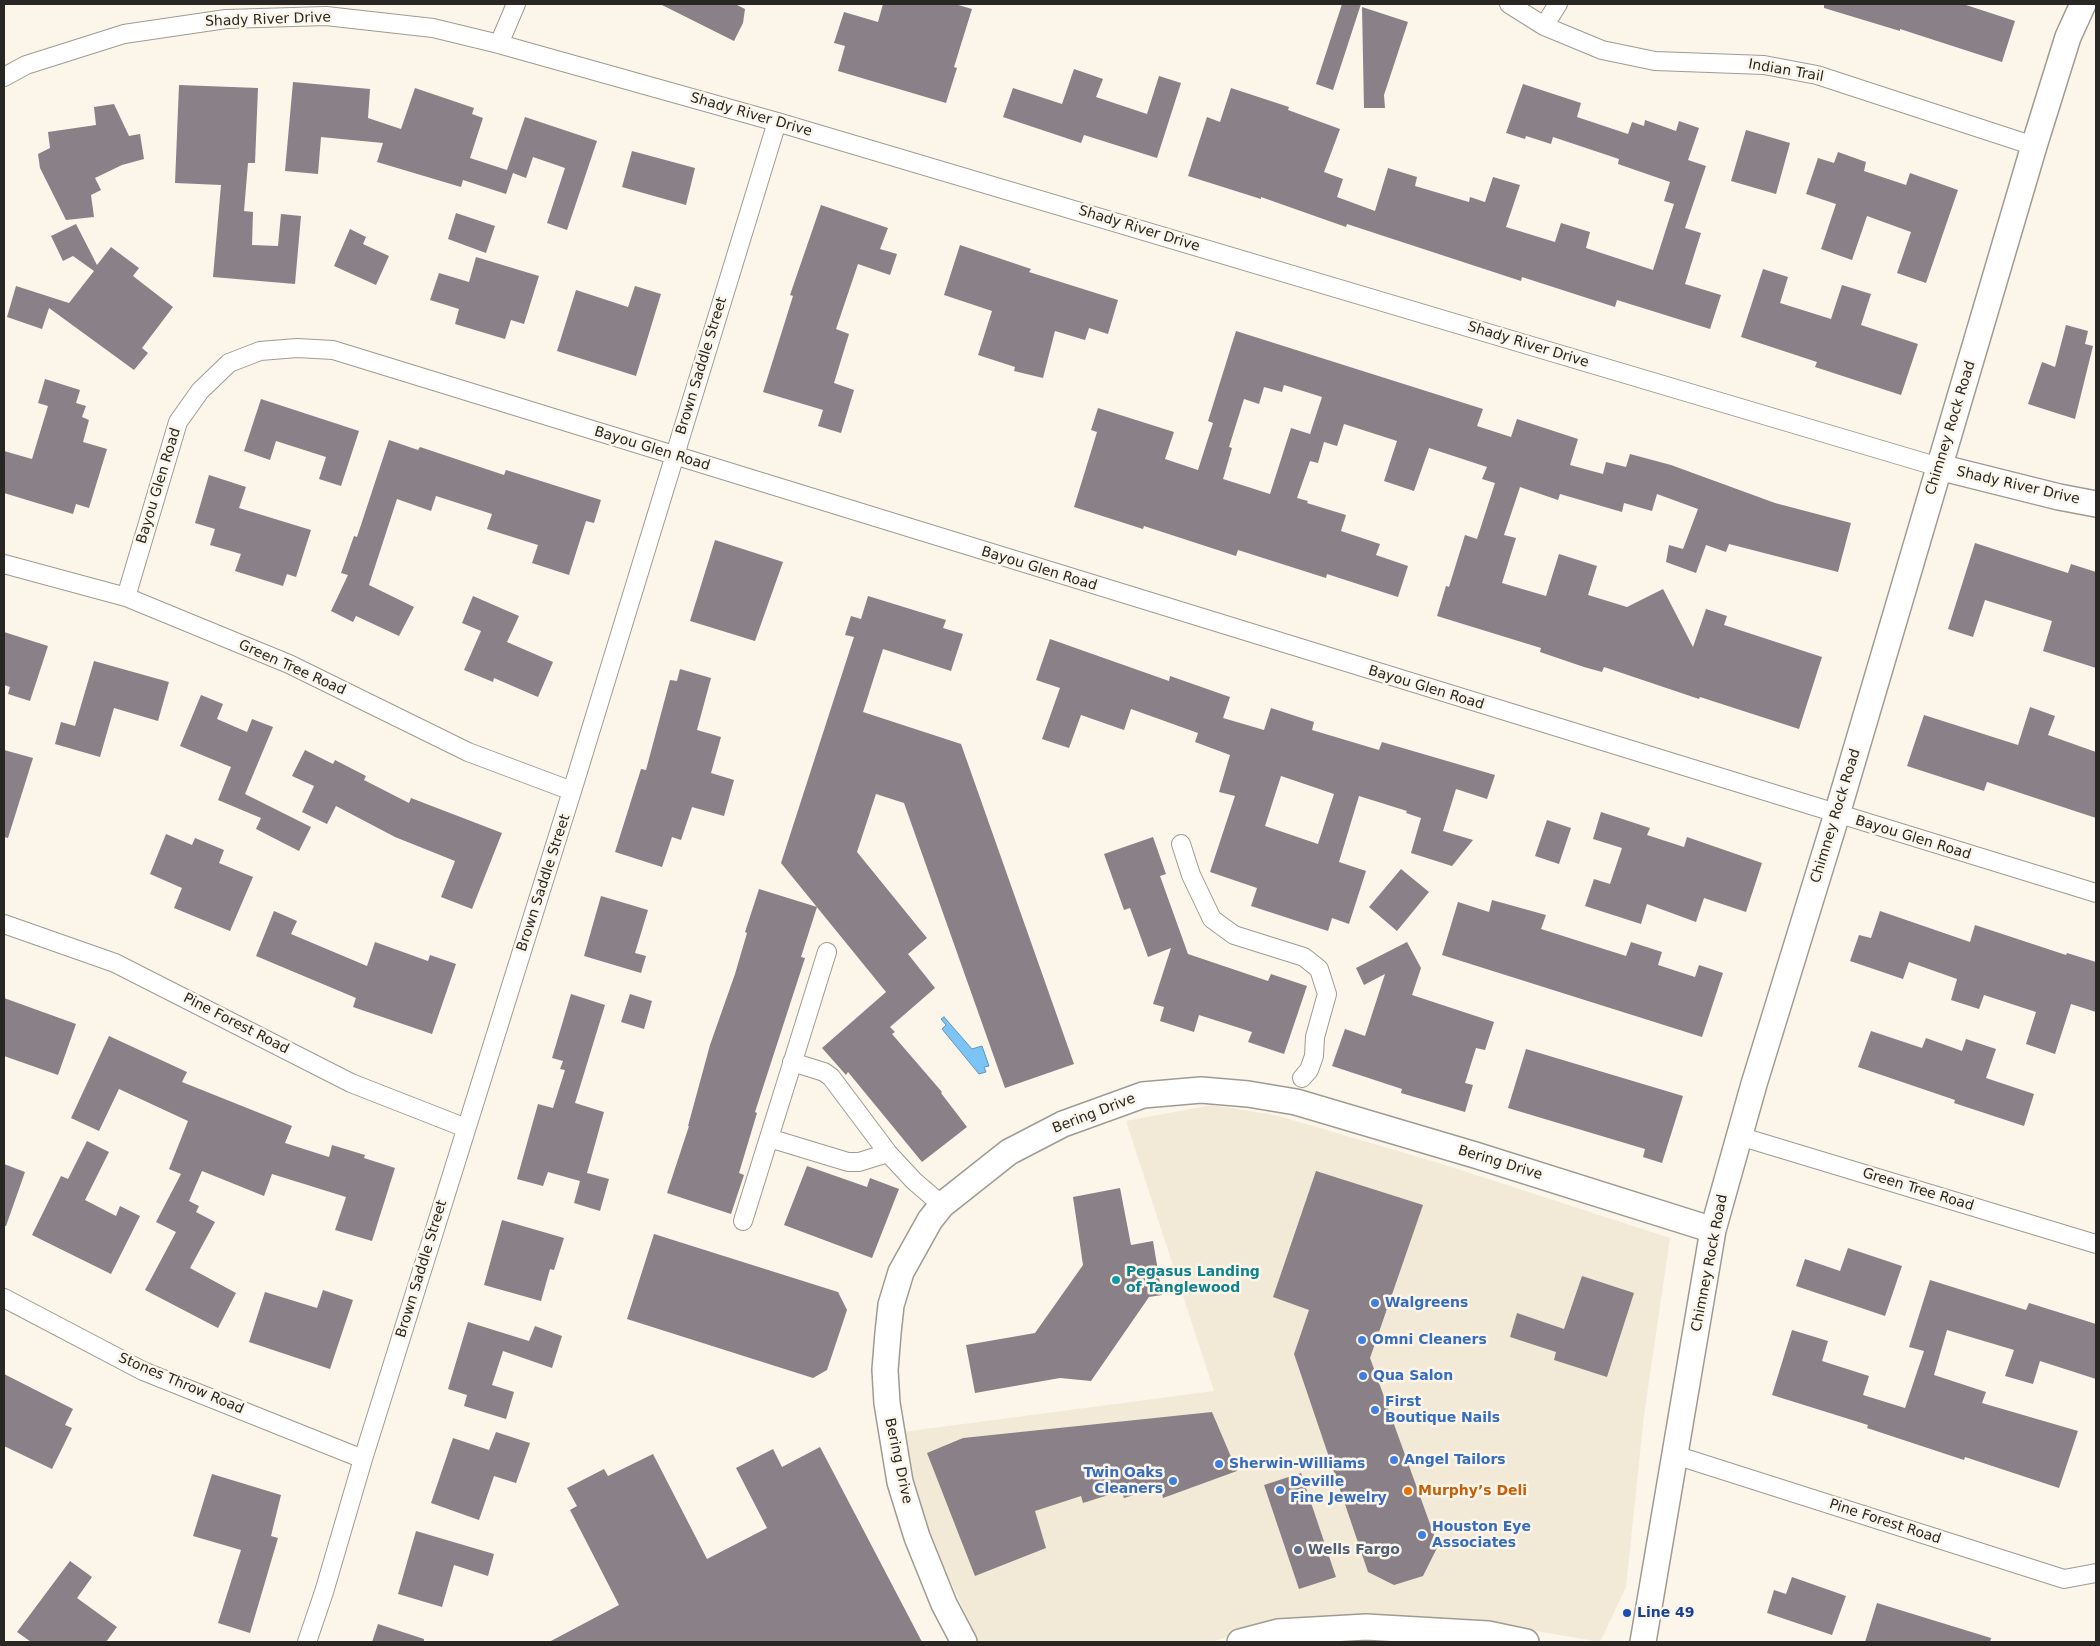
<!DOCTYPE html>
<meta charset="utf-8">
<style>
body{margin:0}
#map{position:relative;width:2100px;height:1646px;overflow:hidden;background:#fbf5ea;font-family:"DejaVu Sans",sans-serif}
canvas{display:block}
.frame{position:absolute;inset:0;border:5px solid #292723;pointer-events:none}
</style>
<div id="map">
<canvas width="2100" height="1646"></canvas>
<div class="frame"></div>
</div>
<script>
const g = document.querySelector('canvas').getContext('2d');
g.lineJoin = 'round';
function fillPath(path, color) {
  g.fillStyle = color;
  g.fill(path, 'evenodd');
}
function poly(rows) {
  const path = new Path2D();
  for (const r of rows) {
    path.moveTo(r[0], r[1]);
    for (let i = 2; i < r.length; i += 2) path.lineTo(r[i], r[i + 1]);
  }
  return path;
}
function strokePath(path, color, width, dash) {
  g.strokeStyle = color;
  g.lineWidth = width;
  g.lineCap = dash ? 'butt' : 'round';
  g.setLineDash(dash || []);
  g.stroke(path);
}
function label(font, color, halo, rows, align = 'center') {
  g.font = font + ' "DejaVu Sans",sans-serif';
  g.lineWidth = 5;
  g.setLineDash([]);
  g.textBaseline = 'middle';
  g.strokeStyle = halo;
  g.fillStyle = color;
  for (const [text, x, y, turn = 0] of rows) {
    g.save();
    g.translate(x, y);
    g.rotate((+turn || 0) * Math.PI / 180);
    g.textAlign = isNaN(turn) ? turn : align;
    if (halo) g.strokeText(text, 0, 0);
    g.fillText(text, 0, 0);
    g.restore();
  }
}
fillPath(poly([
 [1212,1105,1275,1115,1442,1164,1670,1238,1644,1415,1626,1587,1600,1642,1474,1620,1364,1619,1258,1628,1210,1642,979,1642,941,1561,912,1485,903,1432,1214,1391,1126,1121]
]), '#f3e9d7');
const water = poly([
 [944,1017,972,1049,982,1046,989,1066,984,1067,986,1072,979,1074,942,1029,946,1025,941,1019,944,1017]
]);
fillPath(water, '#7cc4f6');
strokePath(water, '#6395b7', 1);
fillPath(poly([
 [660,4,735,4,745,9,743,23,734,41],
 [883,4,955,4,972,9,954,67,957,68,946,103,838,71,845,46,834,43,844,12,878,22],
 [1342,4,1361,4,1333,90,1316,84],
 [1824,4,1963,4,2015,21,2002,62,1900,29,1900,31,1824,8],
 [1362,7,1408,22,1384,95,1385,108,1364,108],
 [1074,69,1103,79,1096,97,1147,114,1159,76,1181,83,1157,158,1084,135,1081,143,1003,117,1013,88,1062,104],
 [293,82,370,89,368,118,401,129,415,88,474,108,472,114,483,118,470,158,507,170,525,117,597,141,567,230,547,223,565,168,533,157,526,178,513,173,506,194,463,180,461,187,377,162,383,143,321,137,318,174,285,171],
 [1523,84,1581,103,1577,117,1628,134,1632,122,1644,126,1645,120,1676,131,1679,121,1699,128,1688,160,1706,166,1685,228,1701,233,1685,284,1721,295,1710,329,1617,300,1615,307,1522,277,1521,281,1347,224,1346,227,1261,197,1261,199,1188,176,1207,117,1220,122,1231,88,1289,107,1288,110,1340,129,1324,172,1343,179,1337,197,1375,211,1388,168,1417,177,1415,186,1469,202,1470,197,1485,202,1493,177,1520,185,1506,227,1555,242,1561,223,1590,232,1586,248,1653,270,1674,204,1664,201,1670,182,1618,164,1619,159,1553,137,1551,144,1526,136,1525,139,1506,133],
 [179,85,258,88,255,163,248,163,244,211,253,212,252,245,278,246,281,214,301,216,295,284,213,277,221,185,175,183],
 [114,104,129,136,140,134,144,159,122,165,95,178,101,190,91,195,94,217,66,220,40,168,38,154,50,148,48,132,96,125,94,107],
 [1746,130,1790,143,1776,194,1731,181],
 [632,151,695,168,686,205,622,187],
 [1838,152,1866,162,1864,171,1906,185,1910,173,1958,190,1926,283,1897,273,1911,232,1867,216,1852,260,1821,249,1836,204,1806,194,1818,158,1834,163],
 [821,205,888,228,880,249,897,254,890,275,858,264,836,329,849,334,834,383,854,390,841,433,818,426,823,410,763,392,793,296,790,295],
 [456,213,495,226,486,253,448,239],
 [76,224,97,265,111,247,139,268,133,276,173,307,142,348,148,353,134,370,49,308,42,329,7,317,16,286,69,303,94,271,73,256,63,261,51,236],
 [350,229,366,237,363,244,389,256,376,285,334,266],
 [960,245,1031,269,1029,272,1118,300,1108,334,1089,328,1085,340,1055,331,1043,378,1014,371,1015,367,978,355,992,311,944,295],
 [476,257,539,276,524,324,511,320,505,339,455,324,459,309,430,300,439,273,469,282],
 [1763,269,1788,277,1780,303,1831,319,1842,285,1871,294,1861,325,1918,344,1901,395,1815,367,1817,362,1741,337],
 [635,286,661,294,636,376,557,351,576,290,628,307],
 [2066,325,2088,331,2085,344,2093,346,2075,419,2028,404,2042,362,2055,367],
 [1236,331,1483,409,1477,426,1511,437,1517,419,1578,439,1570,465,1603,474,1606,462,1626,467,1630,454,1671,465,1775,503,1851,523,1838,572,1729,544,1726,552,1706,545,1696,573,1666,562,1669,545,1683,549,1698,509,1657,494,1652,511,1624,503,1622,512,1560,494,1558,500,1520,487,1504,535,1516,538,1502,583,1546,596,1559,554,1597,566,1588,595,1627,607,1663,589,1693,647,1706,609,1727,616,1724,625,1822,657,1799,729,1700,697,1699,699,1604,667,1602,672,1584,667,1540,652,1541,648,1437,616,1446,586,1449,587,1465,535,1477,539,1495,483,1482,479,1487,467,1429,448,1414,491,1384,481,1397,441,1344,424,1337,446,1324,442,1318,463,1310,461,1297,498,1308,501,1307,503,1346,515,1341,531,1380,544,1376,555,1408,566,1398,597,1327,574,1326,578,1238,550,1236,556,1144,526,1143,529,1074,507,1097,432,1091,430,1098,408,1174,432,1165,459,1198,470,1213,423,1208,421],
 [1284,385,1322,397,1310,434,1291,428,1270,494,1223,479,1232,448,1229,447,1244,399,1259,404,1264,387,1282,392],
 [45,379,80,390,76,403,86,406,82,417,89,420,83,442,107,449,89,508,76,504,73,514,4,493,4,451,32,459,48,406,38,403],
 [261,399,359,431,341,486,319,479,326,457,276,441,270,460,244,451],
 [389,440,418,450,420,447,504,475,506,470,601,500,594,523,586,521,569,575,532,563,538,545,487,529,492,514,436,496,431,511,397,499,369,585,414,607,399,636,356,616,353,622,331,611,348,575,341,573,354,536,357,537],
 [209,475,246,487,239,508,311,530,296,577,287,574,283,586,235,571,241,554,210,545,215,529,195,523],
 [715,540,783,562,755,641,690,621],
 [1975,543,2068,573,2071,564,2096,572,2096,668,2043,651,2052,621,1985,600,1973,637,1948,629],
 [473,596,519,616,507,642,553,662,538,697,494,678,493,682,464,670,481,631,462,623],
 [868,596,946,620,943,628,963,634,951,671,883,649,863,712,961,744,1074,1064,1005,1088,904,803,876,794,857,852,927,938,908,954,935,988,890,1027,895,1032,892,1034,942,1092,941,1093,967,1127,922,1162,848,1072,846,1075,822,1048,886,992,781,863,854,637,845,635,851,616,861,619],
 [4,632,48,646,30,701,8,694,10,687,4,685],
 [1050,639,1169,681,1170,676,1230,697,1223,718,1264,730,1271,708,1314,722,1312,730,1379,750,1382,742,1495,775,1487,799,1456,789,1443,831,1473,840,1452,866,1411,853,1421,818,1406,813,1407,811,1359,796,1339,862,1366,871,1349,924,1332,918,1328,931,1251,906,1257,888,1210,872,1235,796,1219,792,1230,755,1195,742,1198,733,1131,709,1124,730,1081,715,1069,748,1042,739,1060,688,1036,680],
 [1281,776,1334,794,1318,844,1265,826],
 [94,661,169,682,158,721,114,708,100,757,55,744,61,722,75,726],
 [680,669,711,678,697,730,721,737,711,773,734,780,724,816,692,807,681,840,672,837,662,867,615,852,641,769,646,770,670,680,677,681],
 [201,695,223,704,217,719,247,732,252,719,273,727,245,794,311,827,299,851,256,829,261,818,218,800,231,767,180,746],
 [2030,707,2055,716,2048,735,2096,752,2096,818,1987,782,1984,791,1907,766,1924,715,2018,745],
 [4,750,33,758,8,838,4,837],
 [305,750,333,764,335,760,366,776,364,780,409,803,411,798,502,833,472,909,441,897,455,861,395,837,336,806,327,824,302,812,314,786,292,776],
 [1601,812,1650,828,1647,835,1684,847,1687,837,1762,863,1746,912,1704,898,1696,922,1647,904,1641,924,1585,906,1594,879,1610,884,1622,848,1593,839],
 [1547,820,1571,828,1559,864,1535,856],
 [166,834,192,845,195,838,224,850,219,863,253,877,230,931,174,908,182,888,150,874],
 [1153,837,1166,874,1160,876,1188,954,1268,981,1271,974,1307,986,1284,1054,1248,1042,1252,1032,1199,1015,1194,1032,1160,1021,1164,1007,1153,1004,1171,948,1148,957,1130,908,1124,910,1104,854],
 [1401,869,1429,892,1397,931,1369,907],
 [759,889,817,907,801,957,805,958,755,1112,757,1113,739,1173,744,1175,731,1214,667,1193,689,1126,688,1126,710,1045,735,974,747,933,745,932],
 [601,896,648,910,635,953,646,956,641,973,584,956],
 [1492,900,1546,915,1541,929,1626,956,1631,942,1662,952,1658,965,1695,977,1699,965,1723,973,1702,1037,1442,955,1458,902,1489,912],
 [274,911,297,921,291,934,367,966,375,942,428,961,430,955,456,964,432,1034,353,1007,356,998,256,956],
 [1880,911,1970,942,1975,925,2066,955,2067,953,2096,962,2096,1012,2071,1004,2055,1054,2026,1044,2036,1012,1984,995,1979,1009,1951,1000,1957,979,1909,962,1903,979,1850,961,1859,935,1871,938],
 [1407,942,1421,968,1412,995,1494,1022,1485,1050,1476,1048,1465,1083,1473,1085,1465,1112,1401,1093,1402,1089,1332,1066,1345,1029,1365,1036,1385,974,1364,985,1356,968],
 [571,994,605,1005,575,1103,604,1112,587,1173,609,1179,600,1211,574,1203,580,1181,548,1172,543,1186,517,1179,538,1104,553,1108,565,1070,560,1069,563,1061,552,1058],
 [630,994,652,1001,644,1029,621,1022],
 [4,998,76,1024,58,1075,4,1056],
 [1871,1031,1922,1048,1926,1038,1962,1051,1966,1039,1996,1049,1986,1078,2034,1094,2024,1126,1954,1103,1955,1100,1858,1067],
 [109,1036,187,1072,182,1082,292,1126,285,1143,329,1157,332,1145,365,1155,364,1158,395,1168,372,1241,335,1230,346,1197,272,1174,264,1196,202,1171,189,1201,199,1206,196,1212,215,1222,190,1268,236,1293,218,1328,145,1290,176,1232,156,1222,181,1174,169,1169,188,1121,119,1089,99,1131,71,1118],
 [1526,1049,1683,1096,1662,1163,1643,1157,1645,1149,1508,1108],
 [87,1141,109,1152,85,1200,116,1216,120,1206,140,1216,111,1274,32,1235,61,1176,68,1179],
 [4,1164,25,1172,6,1226,4,1226],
 [807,1166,867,1187,870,1178,899,1189,872,1258,784,1225],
 [1316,1171,1423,1205,1370,1358,1438,1546,1423,1576,1394,1585,1368,1572,1294,1354,1309,1310,1273,1297],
 [1120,1188,1131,1245,1153,1241,1162,1295,1149,1297,1091,1381,1060,1378,975,1393,966,1345,1035,1333,1083,1265,1073,1197],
 [502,1220,564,1238,554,1270,550,1269,541,1301,484,1285],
 [654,1234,838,1292,847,1310,827,1370,813,1378,627,1319],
 [1848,1248,1902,1266,1885,1316,1796,1286,1805,1259,1840,1271],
 [1582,1276,1634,1293,1607,1377,1554,1360,1556,1352,1510,1337,1517,1313,1564,1329],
 [1930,1280,2026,1310,2029,1303,2096,1324,2096,1379,2040,1361,2033,1384,2005,1376,2014,1350,1947,1330,1934,1375,1986,1392,1982,1403,2078,1431,2059,1488,1965,1457,1964,1460,1867,1428,1868,1425,1772,1395,1792,1330,1828,1341,1822,1361,1869,1376,1863,1395,1905,1408,1924,1351,1909,1347],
 [323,1290,353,1300,330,1369,249,1342,265,1292,317,1308],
 [468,1322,529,1341,535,1326,562,1336,552,1368,503,1351,492,1385,514,1392,506,1419,464,1406,467,1395,448,1389],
 [4,1374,73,1409,65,1425,72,1428,52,1469,4,1446],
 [1212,1412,1237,1471,1163,1498,1160,1487,1124,1498,1121,1491,1083,1503,1081,1496,1035,1511,1046,1548,975,1576,927,1453,963,1438],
 [496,1432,530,1443,516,1483,494,1476,479,1520,431,1503,453,1438,489,1450],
 [820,1447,922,1642,549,1642,619,1605,570,1510,577,1506,567,1488,604,1469,608,1476,653,1454,707,1559,767,1528,736,1468,773,1449,782,1467],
 [1301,1473,1336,1577,1299,1589,1264,1485],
 [212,1474,281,1495,271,1536,278,1538,250,1633,218,1623,241,1550,193,1536],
 [416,1531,494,1554,488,1576,454,1565,442,1607,398,1594],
 [70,1561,92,1577,77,1598,117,1627,106,1642,31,1642,17,1632],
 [1792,1577,1846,1596,1832,1635,1767,1613,1774,1590,1786,1594],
 [1877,1603,1991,1638,1990,1642,1865,1642],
 [378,1624,424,1639,424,1642,372,1642]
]), '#898088');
const street = poly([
 [1509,4,1544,26,1602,50,1655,61,1764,65,1817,75,2034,146],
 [1544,26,1558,4],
 [499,44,516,4],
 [4,77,26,65,124,34,226,19,326,16,433,28,499,44,777,122,1939,467],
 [4,564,126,597,289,664,468,752,572,791],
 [126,597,178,422,200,391,229,363,260,351,297,348,333,350,2096,893],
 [1181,844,1191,875,1212,919,1234,935,1304,957,1319,969,1327,994,1315,1037,1314,1056,1309,1070,1302,1078],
 [4,924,115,963,351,1083,466,1128],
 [792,1062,824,1072,831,1077,888,1153,914,1181,942,1205],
 [1739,1136,2096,1244],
 [769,1138,848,1162,859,1162,888,1153],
 [743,1221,827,952],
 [4,1298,143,1371,363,1459],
 [1675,1455,2064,1579,2096,1573],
 [307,1642,324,1592,363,1459,572,791,777,122]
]);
const secondary = poly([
 [1939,467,2059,497,2096,504],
 [964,1642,944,1604,917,1537,900,1482,887,1403,885,1370,888,1333,891,1305,901,1272,930,1220,942,1205,1009,1152,1063,1124,1143,1095,1201,1090,1248,1094,1296,1102,1475,1155,1713,1230],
 [1240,1642,1278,1632,1366,1627,1488,1634,1526,1642],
 [1643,1642,1713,1230,1754,1084,1837,814,2034,146,2068,37,2083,4]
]);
strokePath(street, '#a09b91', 20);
strokePath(secondary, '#a09b91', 28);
strokePath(street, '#fff', 18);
strokePath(secondary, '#fff', 25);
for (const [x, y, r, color] of [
 [1116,1280,5,"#0f9aa8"],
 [1375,1303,5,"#3f7fe0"],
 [1362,1340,5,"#3f7fe0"],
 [1363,1376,5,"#3f7fe0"],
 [1375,1410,5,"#3f7fe0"],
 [1394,1460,5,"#3f7fe0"],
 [1219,1464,5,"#3f7fe0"],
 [1173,1481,5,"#3f7fe0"],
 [1280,1490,5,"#3f7fe0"],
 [1408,1491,5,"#e8710a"],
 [1422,1535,5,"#3f7fe0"],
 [1298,1550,5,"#5c6f8a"],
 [1627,1613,5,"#1a4fb4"]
]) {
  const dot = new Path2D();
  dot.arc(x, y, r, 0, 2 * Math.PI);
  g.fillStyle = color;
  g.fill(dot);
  strokePath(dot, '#fbf5ea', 2);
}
label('14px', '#292723', '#fbf5ea', [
 ["Shady River Drive",268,20,-2],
 ["Indian Trail",1786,71,10],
 ["Shady River Drive",751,115,16],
 ["Shady River Drive",1139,229,17],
 ["Shady River Drive",1528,345,17],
 ["Brown Saddle Street",702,366,-73],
 ["Chimney Rock Road",1951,428,-73],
 ["Bayou Glen Road",652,449,17],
 ["Bayou Glen Road",159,486,-73],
 ["Shady River Drive",2018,486,13],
 ["Bayou Glen Road",1039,569,17],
 ["Green Tree Road",292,668,24],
 ["Bayou Glen Road",1426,688,17],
 ["Chimney Rock Road",1836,816,-73],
 ["Bayou Glen Road",1913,838,17],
 ["Brown Saddle Street",544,883,-72],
 ["Pine Forest Road",236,1024,27],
 ["Bering Drive",1094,1114,-21],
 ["Bering Drive",1500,1163,17],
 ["Green Tree Road",1918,1190,17],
 ["Chimney Rock Road",1710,1263,-79],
 ["Brown Saddle Street",422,1269,-73],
 ["Stones Throw Road",181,1384,23],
 ["Bering Drive",898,1461,78],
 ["Pine Forest Road",1885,1522,18]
]);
label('bold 14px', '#0d838f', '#fbf5ea', [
 ["Pegasus Landing",1126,1272],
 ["of Tanglewood",1126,1288]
], 'left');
label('bold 14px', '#366cbe', '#fbf5ea', [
 ["Walgreens",1385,1303],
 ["Omni Cleaners",1372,1340],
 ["Qua Salon",1373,1376],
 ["First",1385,1402],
 ["Boutique Nails",1385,1418],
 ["Angel Tailors",1404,1460],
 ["Sherwin-Williams",1229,1464],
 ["Twin Oaks",1163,1473,"right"],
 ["Cleaners",1163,1489,"right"],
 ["Deville",1290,1482],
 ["Fine Jewelry",1290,1498],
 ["Houston Eye",1432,1527],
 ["Associates",1432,1543]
], 'left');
label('bold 14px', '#c56008', '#fbf5ea', [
 ["Murphy’s Deli",1418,1491]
], 'left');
label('bold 14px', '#4e5e75', '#fbf5ea', [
 ["Wells Fargo",1308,1550]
], 'left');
label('bold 14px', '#164399', '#fbf5ea', [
 ["Line 49",1637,1613]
], 'left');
</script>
